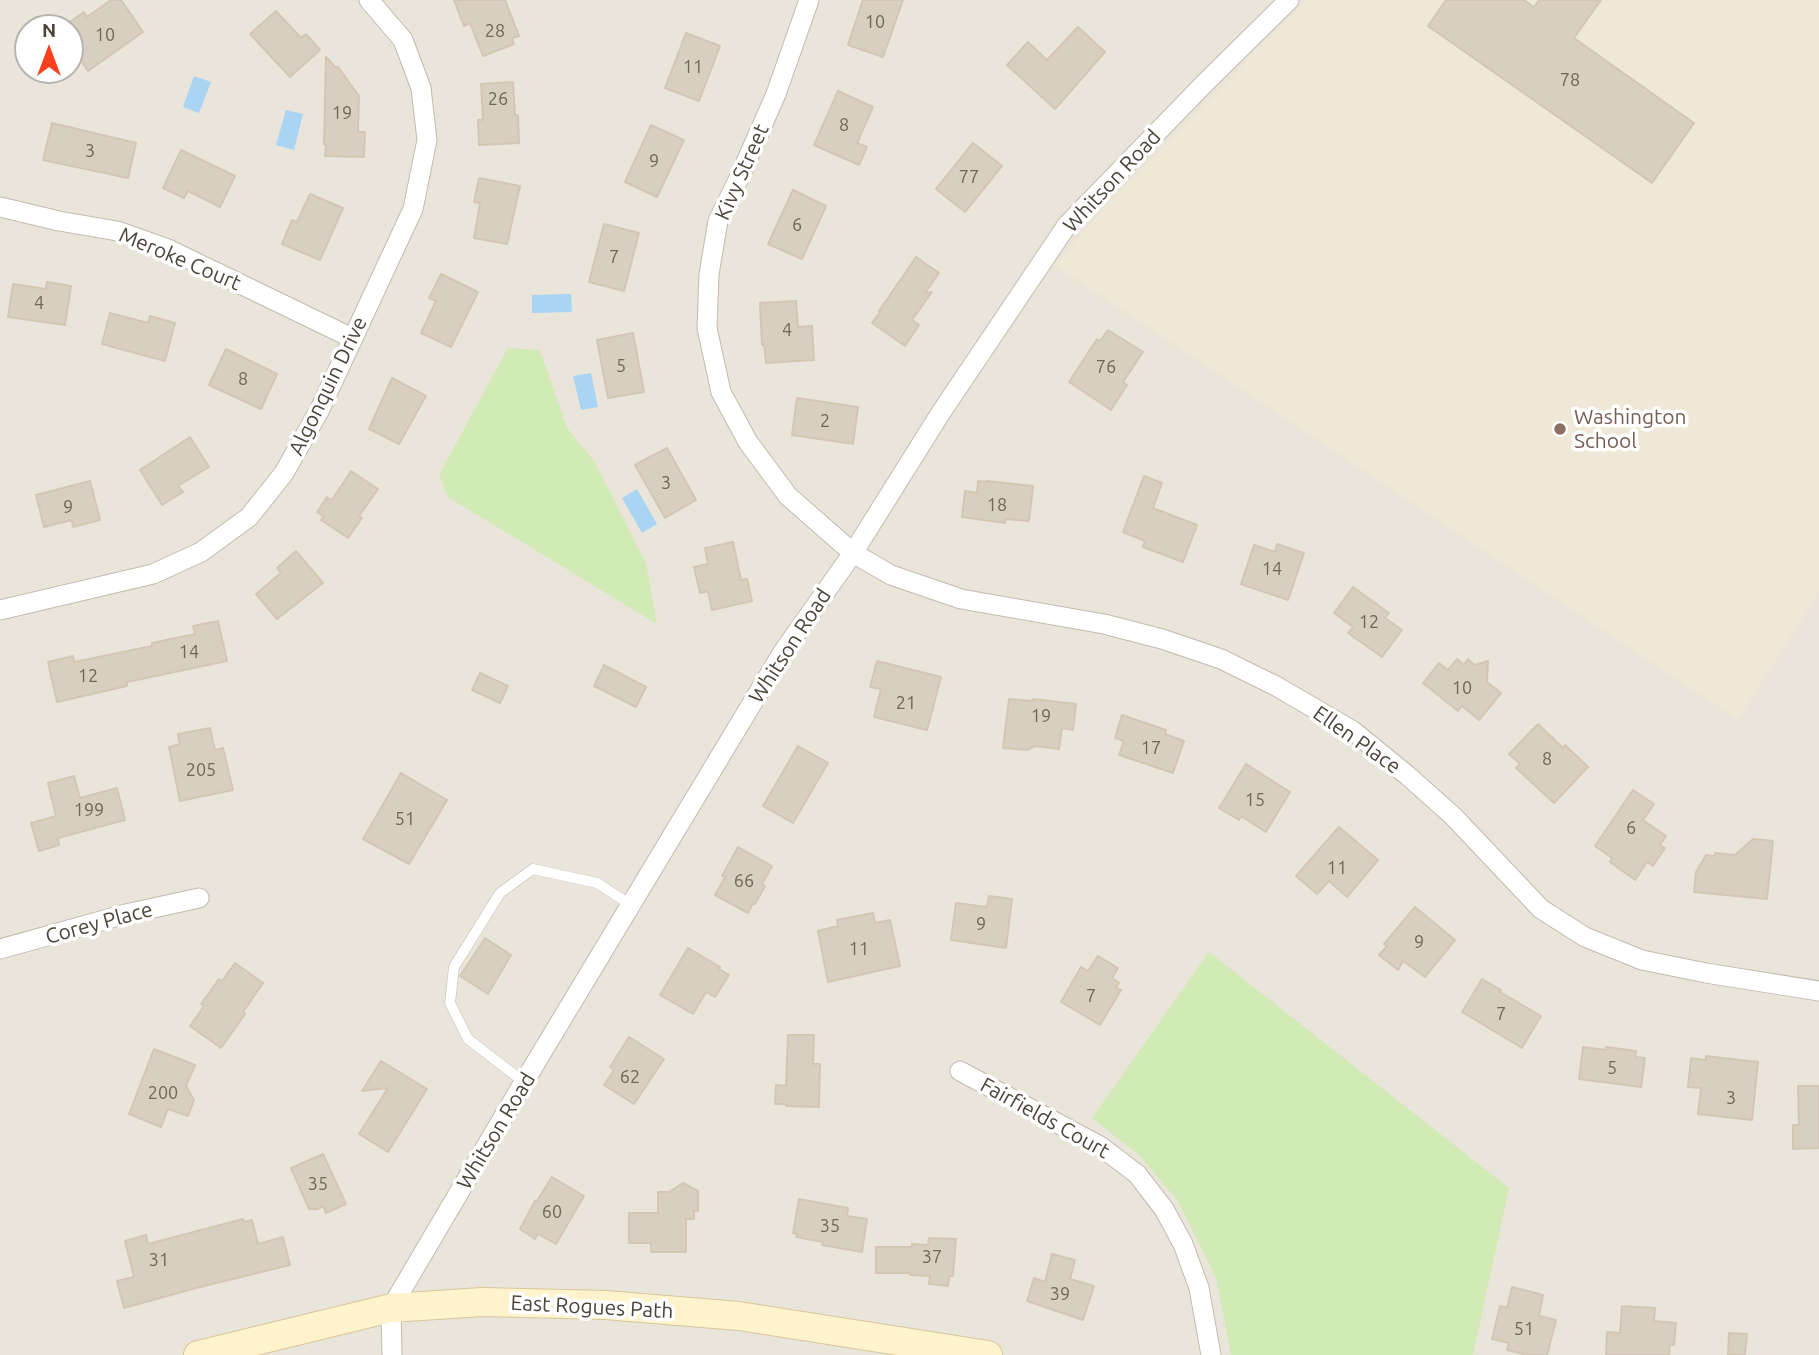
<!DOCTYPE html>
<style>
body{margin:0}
#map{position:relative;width:1819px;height:1355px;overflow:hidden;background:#f6f3ec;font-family:Ubuntu,sans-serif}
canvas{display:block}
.north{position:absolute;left:14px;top:14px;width:70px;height:70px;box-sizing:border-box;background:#fff;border:2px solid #b7b4b0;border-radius:50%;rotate:0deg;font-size:19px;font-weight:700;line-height:28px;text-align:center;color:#4b4439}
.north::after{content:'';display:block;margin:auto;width:24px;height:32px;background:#fc3f1d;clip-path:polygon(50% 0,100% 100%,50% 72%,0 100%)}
</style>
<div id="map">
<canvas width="1819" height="1355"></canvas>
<div class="north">N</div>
</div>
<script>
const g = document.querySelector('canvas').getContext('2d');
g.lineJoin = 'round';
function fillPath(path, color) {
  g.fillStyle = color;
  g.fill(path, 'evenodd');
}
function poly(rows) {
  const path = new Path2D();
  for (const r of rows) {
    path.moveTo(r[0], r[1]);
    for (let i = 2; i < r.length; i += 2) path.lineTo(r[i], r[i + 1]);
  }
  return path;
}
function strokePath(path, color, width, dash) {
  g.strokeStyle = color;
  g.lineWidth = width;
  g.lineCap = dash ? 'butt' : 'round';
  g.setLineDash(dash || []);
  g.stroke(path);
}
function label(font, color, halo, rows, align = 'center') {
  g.font = font + ' Ubuntu,sans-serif';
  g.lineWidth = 7;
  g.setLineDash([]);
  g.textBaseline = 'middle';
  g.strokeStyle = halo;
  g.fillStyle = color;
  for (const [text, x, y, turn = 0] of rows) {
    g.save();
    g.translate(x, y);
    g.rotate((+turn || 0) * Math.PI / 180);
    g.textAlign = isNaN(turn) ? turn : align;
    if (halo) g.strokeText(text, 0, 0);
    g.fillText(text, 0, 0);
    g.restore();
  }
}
fillPath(poly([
 [0,0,1819,0,1819,1355,0,1355],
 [28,28,70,28,70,70,28,70]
]), '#eae5da');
fillPath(poly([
 [1307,0,1819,0,1819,592,1738,720,1055,265,1106,205]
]), '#efe8d6');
fillPath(poly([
 [508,348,540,350,567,428,594,461,646,563,657,624,448,497,439,475],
 [1209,952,1509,1188,1473,1355,1231,1355,1216,1278,1178,1201,1139,1155,1092,1118]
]), '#d2eab5');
fillPath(poly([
 [194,76,211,82,199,113,183,107],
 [286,110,303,114,294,150,276,145],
 [571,294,572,312,532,313,532,295],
 [591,373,598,407,581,410,573,376],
 [637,489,657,524,642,533,622,498]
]), '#a9d4f2');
const building = poly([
 [111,0,121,0,143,32,88,71,70,44,70,22,84,12,87,17,111,0],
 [454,0,505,0,519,36,512,38,514,44,483,56,470,23,464,26,454,0],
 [863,0,903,0,883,57,848,45,863,0],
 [1446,0,1524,0,1534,7,1539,0,1601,0,1574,38,1694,123,1652,183,1428,26,1446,0],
 [276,11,301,38,306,34,320,50,290,77,250,34,276,11],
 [1078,27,1105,52,1055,109,1007,65,1028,42,1047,60,1078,27],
 [686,33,720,46,699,101,665,88,686,33],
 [326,57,336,68,338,67,359,96,358,132,365,132,364,157,325,156,326,145,324,144,326,57],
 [513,82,515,115,518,115,519,143,479,145,478,120,483,120,481,84,513,82],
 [838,91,873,107,857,143,867,147,859,165,814,145,838,91],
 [52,123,136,143,128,178,43,160,52,123],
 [651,125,684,140,657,197,625,182,651,125],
 [973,143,1002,166,965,212,936,189,973,143],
 [181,150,235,176,220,207,188,191,184,198,163,188,181,150],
 [479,178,520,186,507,244,474,238,480,203,474,202,479,178],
 [793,190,826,206,802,259,768,244,793,190],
 [310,194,343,208,320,260,282,244,292,220,297,222,310,194],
 [604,224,639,233,624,291,589,282,604,224],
 [916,257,939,273,925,293,932,292,912,320,919,325,905,346,872,323,880,312,879,311,916,257],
 [441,274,478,292,451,347,421,333,436,301,429,298,441,274],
 [47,282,71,286,65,325,8,317,13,284,46,289,47,282],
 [796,301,798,327,812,326,814,360,766,363,764,344,762,345,760,303,796,301],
 [110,313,148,323,150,316,175,323,165,361,102,344,110,313],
 [1108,330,1143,352,1123,382,1127,385,1111,410,1069,382,1097,339,1100,341,1108,330],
 [633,333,644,392,608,398,597,340,633,333],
 [226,349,277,374,261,409,209,385,226,349],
 [392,378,426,396,399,444,369,429,392,378],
 [797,398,858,407,853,444,792,435,797,398],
 [190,437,209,467,178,486,183,492,162,505,140,470,190,437],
 [667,448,696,500,665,518,635,465,667,448],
 [351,471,378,489,359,516,362,518,348,538,321,520,324,517,317,512,327,497,332,500,351,471],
 [1144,476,1162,483,1153,508,1197,525,1183,562,1143,547,1145,541,1123,532,1144,476],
 [90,481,100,520,73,527,72,520,44,527,36,495,90,481],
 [978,481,987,482,987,481,1033,486,1029,521,1006,519,1005,523,962,517,965,491,977,493,978,481],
 [733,542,741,580,747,579,752,601,712,610,708,591,700,593,694,567,708,564,705,548,733,542],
 [1277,544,1304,553,1288,600,1241,584,1254,545,1275,552,1277,544],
 [296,551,323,583,277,619,256,594,281,573,277,568,296,551],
 [1353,587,1389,613,1385,618,1402,630,1382,657,1348,633,1353,627,1334,613,1353,587],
 [218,621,227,661,127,682,127,686,57,702,48,662,73,656,74,662,152,646,152,643,195,634,193,626,218,621],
 [1457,659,1464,665,1468,659,1474,665,1488,661,1487,682,1501,693,1479,720,1462,706,1458,711,1423,683,1439,663,1448,670,1457,659],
 [877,661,941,677,927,730,874,717,881,689,870,687,877,661],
 [604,665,646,687,636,707,594,686,604,665],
 [480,673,508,686,500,703,472,690,480,673],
 [1009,699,1033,701,1033,699,1076,704,1073,730,1062,728,1059,749,1035,746,1027,750,1003,748,1009,699],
 [1122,715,1166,730,1165,734,1184,741,1173,773,1119,755,1124,741,1115,738,1122,715],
 [1538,724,1563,748,1565,745,1588,767,1554,803,1516,768,1520,764,1509,754,1538,724],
 [210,728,215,750,223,748,233,790,180,801,169,747,180,744,178,734,210,728],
 [798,746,828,763,793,823,763,806,798,746],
 [1246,764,1290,792,1266,832,1241,816,1239,820,1219,808,1246,764],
 [401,773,447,800,409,864,363,839,401,773],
 [74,776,80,798,117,788,125,820,58,838,59,845,39,851,31,823,56,816,48,783,74,776],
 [1633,790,1654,804,1643,820,1666,836,1660,845,1665,848,1653,866,1647,862,1635,880,1610,862,1612,858,1595,846,1633,790],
 [1339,827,1378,860,1347,897,1329,881,1317,894,1296,876,1339,827],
 [1753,839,1773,841,1767,899,1694,892,1696,872,1706,855,1714,856,1715,853,1735,855,1753,839],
 [738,847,772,866,762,884,765,886,755,904,753,903,748,913,715,895,725,877,722,876,738,847],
 [989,896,1012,899,1006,948,951,940,956,903,987,907,989,896],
 [1415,907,1455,940,1425,977,1403,961,1398,970,1379,955,1387,946,1384,944,1415,907],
 [873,913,875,923,890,920,900,966,828,982,818,931,838,926,837,920,873,913],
 [485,938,511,955,488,994,460,976,485,938],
 [688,948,720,967,719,969,729,975,715,997,706,992,693,1014,660,995,688,948],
 [1098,956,1118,968,1112,978,1119,983,1116,988,1121,990,1100,1025,1061,1002,1081,967,1088,971,1098,956],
 [235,963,263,983,243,1012,245,1014,221,1048,190,1026,204,1006,201,1004,219,979,222,981,235,963],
 [1482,979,1501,990,1500,992,1541,1016,1522,1048,1462,1012,1482,979],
 [788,1035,814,1035,813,1064,820,1064,819,1107,786,1106,786,1104,775,1104,776,1085,786,1086,788,1035],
 [629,1037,664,1059,634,1104,604,1085,614,1070,610,1067,629,1037],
 [1583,1047,1606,1050,1606,1047,1636,1051,1635,1057,1645,1058,1641,1087,1579,1079,1583,1047],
 [154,1049,195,1065,186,1086,194,1100,188,1116,168,1109,161,1127,129,1114,154,1049],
 [1706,1056,1758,1062,1752,1120,1698,1114,1701,1088,1688,1087,1691,1058,1706,1060,1706,1056],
 [381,1061,427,1089,388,1152,359,1134,388,1088,362,1091,381,1061],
 [1798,1086,1819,1086,1819,1148,1793,1149,1793,1125,1799,1125,1798,1086],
 [323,1154,346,1204,326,1213,323,1206,317,1209,309,1209,291,1168,323,1154],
 [552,1177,584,1196,556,1244,538,1234,535,1239,520,1229,535,1201,537,1201,552,1177],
 [683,1183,698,1191,698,1211,694,1211,694,1219,686,1219,686,1252,651,1252,651,1243,629,1243,629,1213,658,1213,658,1192,669,1192,683,1183],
 [799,1199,848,1208,847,1216,867,1219,862,1252,822,1245,823,1242,796,1237,797,1234,793,1233,799,1199],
 [243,1219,244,1222,252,1220,258,1244,283,1237,290,1265,196,1288,124,1308,117,1281,134,1277,125,1241,146,1235,148,1244,243,1219],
 [929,1238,956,1239,953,1276,949,1276,948,1286,929,1284,930,1276,910,1275,910,1273,876,1273,876,1247,912,1247,912,1244,928,1245,929,1238],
 [1052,1254,1075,1260,1070,1279,1094,1286,1083,1320,1027,1301,1034,1278,1045,1282,1052,1254],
 [1512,1287,1543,1295,1539,1316,1556,1320,1547,1355,1527,1355,1507,1350,1509,1343,1492,1339,1500,1306,1507,1308,1512,1287],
 [1622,1306,1655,1308,1654,1321,1676,1323,1674,1345,1670,1344,1669,1355,1606,1355,1607,1332,1620,1333,1622,1306],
 [1729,1333,1747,1334,1745,1355,1728,1355,1729,1333]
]);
fillPath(building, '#d8cfc1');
strokePath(building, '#d3c7b4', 2);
const lane = poly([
 [524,1082,468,1039,450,1003,454,967,500,893,533,869,597,883,631,905]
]);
const street = poly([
 [809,0,776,94,739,178,718,221,709,274,707,328,721,392,748,442,788,496,853,553,891,575,961,599,1104,624,1162,639,1221,659,1276,686,1353,731,1407,775,1453,816,1541,909,1585,937,1642,960,1706,973,1819,991],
 [0,207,59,221,117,231,168,249,352,338],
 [0,610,153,574,201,552,249,517,284,473,320,409,413,209,427,140,421,88,403,40,369,0],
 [0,949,126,914,199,898],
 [960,1071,1100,1146,1137,1174,1164,1209,1183,1244,1199,1288,1211,1355],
 [392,1355,391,1308,524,1082,783,652,853,553,940,414,1067,225,1204,84,1289,0]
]);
const secondary = poly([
 [198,1355,391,1308,482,1302,605,1305,739,1316,988,1355]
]);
strokePath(lane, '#c2bbae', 11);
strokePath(street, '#c2bbae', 21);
strokePath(secondary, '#d6c79b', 30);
strokePath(lane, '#fff', 10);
strokePath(street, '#fff', 19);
strokePath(secondary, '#fff3cd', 28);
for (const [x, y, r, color] of [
 [1560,429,7,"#8d6e63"]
]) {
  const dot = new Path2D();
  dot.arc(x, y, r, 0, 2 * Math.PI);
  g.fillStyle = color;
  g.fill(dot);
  strokePath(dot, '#fff', 2.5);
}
label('18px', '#6e675b', null, [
 ["10",875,22],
 ["28",495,31],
 ["10",105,35],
 ["11",693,67],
 ["78",1570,80],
 ["26",498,99],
 ["19",342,113],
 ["8",844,125],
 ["3",90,151],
 ["9",654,161],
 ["77",969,177],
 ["6",797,225],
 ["7",614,257],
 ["4",39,303],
 ["4",787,330],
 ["5",621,366],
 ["76",1106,367],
 ["8",243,379],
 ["2",825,421],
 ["3",666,483],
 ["18",997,505],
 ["9",68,507],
 ["14",1272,569],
 ["12",1369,622],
 ["14",189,652],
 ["12",88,676],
 ["10",1462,688],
 ["21",906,703],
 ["19",1041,716],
 ["17",1151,748],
 ["8",1547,759],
 ["205",201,770],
 ["15",1255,800],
 ["199",89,810],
 ["51",405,819],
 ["6",1631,828],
 ["11",1337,868],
 ["66",744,881],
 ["9",981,924],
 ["9",1419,942],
 ["11",859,949],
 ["7",1091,996],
 ["7",1501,1014],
 ["5",1612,1068],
 ["62",630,1077],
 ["200",163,1093],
 ["3",1731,1098],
 ["35",318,1184],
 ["60",552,1212],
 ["35",830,1226],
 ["37",932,1257],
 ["31",159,1260],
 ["39",1060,1294],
 ["51",1524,1329]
]);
label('21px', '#4b4439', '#fff', [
 ["Kivy Street",742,172,-66],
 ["Whitson Road",1112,181,-47],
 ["Meroke Court",180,259,23],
 ["Algonquin Drive",328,386,-64],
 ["Whitson Road",790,646,-57],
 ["Ellen Place",1357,740,35],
 ["Corey Place",99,923,-15],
 ["Fairfields Court",1045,1118,29],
 ["Whitson Road",496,1131,-59],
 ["East Rogues Path",592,1307,3]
]);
label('21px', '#785e54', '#fff', [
 ["Washington",1574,417],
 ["School",1574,441]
], 'left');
</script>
